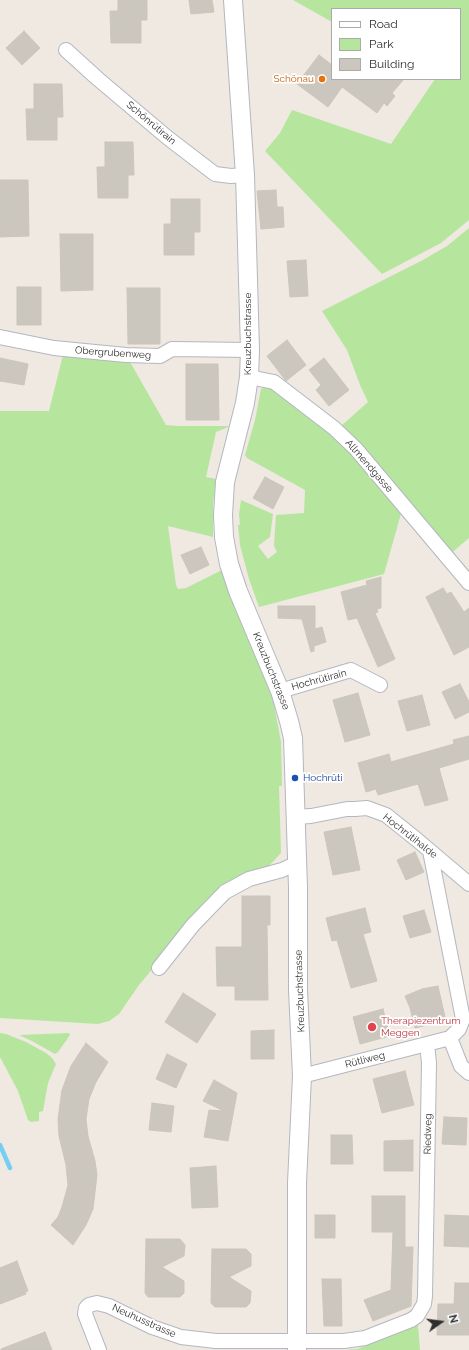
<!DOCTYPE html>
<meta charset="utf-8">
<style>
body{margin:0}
#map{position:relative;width:469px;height:1350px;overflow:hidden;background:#efe9e1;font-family:Raleway,sans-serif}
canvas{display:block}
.legend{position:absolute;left:331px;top:8px;width:130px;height:72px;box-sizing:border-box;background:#fff;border:1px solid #ababab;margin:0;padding:5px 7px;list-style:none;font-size:12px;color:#2e2e2e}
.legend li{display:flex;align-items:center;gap:8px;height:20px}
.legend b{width:20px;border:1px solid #ababab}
.north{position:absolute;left:421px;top:1302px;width:40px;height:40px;-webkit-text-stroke:3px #fff;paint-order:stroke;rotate:76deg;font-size:11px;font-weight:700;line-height:16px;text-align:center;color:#2e2e2e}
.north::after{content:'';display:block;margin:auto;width:14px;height:18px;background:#2e2e2e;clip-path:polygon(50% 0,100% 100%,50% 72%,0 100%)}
</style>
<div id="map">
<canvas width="469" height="1350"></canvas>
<ul class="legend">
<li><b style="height:5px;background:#fff"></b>Road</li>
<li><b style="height:11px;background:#b6e59e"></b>Park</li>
<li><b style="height:11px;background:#cbc7bf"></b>Building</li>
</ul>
<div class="north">N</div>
</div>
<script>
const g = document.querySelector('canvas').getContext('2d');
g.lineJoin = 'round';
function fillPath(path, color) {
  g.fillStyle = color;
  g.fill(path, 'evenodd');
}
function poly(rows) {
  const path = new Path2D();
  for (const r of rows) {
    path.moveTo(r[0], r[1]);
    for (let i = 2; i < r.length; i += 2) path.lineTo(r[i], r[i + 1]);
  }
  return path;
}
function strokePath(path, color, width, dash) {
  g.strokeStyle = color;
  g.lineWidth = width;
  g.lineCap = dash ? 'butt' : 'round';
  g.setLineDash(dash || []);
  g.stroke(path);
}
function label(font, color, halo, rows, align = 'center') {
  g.font = font + ' Raleway,sans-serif';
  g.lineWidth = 3.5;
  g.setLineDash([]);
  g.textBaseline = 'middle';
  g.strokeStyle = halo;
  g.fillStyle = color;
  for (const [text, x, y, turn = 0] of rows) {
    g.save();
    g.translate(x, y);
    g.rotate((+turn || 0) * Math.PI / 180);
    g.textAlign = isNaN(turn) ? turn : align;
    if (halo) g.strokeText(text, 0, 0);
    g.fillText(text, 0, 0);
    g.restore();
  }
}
fillPath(poly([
 [293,0,469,0,469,220,441,243,382,274,265,151,280,133,292,110,391,144,435,79,460,79,460,9,332,9,332,22],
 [469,228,469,538,449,555,340,427,368,402,360,385,347,350,322,311,423,260,447,246],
 [63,355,130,359,130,362,166,425,178,426,231,426,216,432,206,477,216,479,213,504,213,537,168,526,176,585,178,589,186,588,222,570,238,613,273,699,281,742,282,786,279,786,281,853,264,871,202,910,139,985,119,1014,109,1021,98,1024,0,1018,0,411,49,411],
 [265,387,274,389,336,434,402,510,384,574,259,607,249,579,240,545,238,525,240,525,239,514,241,500,273,514,270,537,258,546,268,559,277,552,274,546,276,515,304,513,305,490,247,458,245,455,255,420,261,389],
 [0,1033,6,1034,26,1042,46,1053,52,1058,56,1064,48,1083,43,1111,39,1112,39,1121,31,1122,28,1120,18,1091,0,1057],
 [69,1033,70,1035,58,1052,55,1054,32,1041,21,1036,20,1035],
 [418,1325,420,1350,346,1350,357,1349]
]), '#b6e59e');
strokePath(poly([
 [0,1145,10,1168]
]), '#75cff0', 4.5);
const building = poly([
 [118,0,147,0,147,20,141,20,141,43,111,43,110,11,118,11,118,0],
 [189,0,212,0,214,12,191,14,189,0],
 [24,31,40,48,22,65,6,48,24,31],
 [319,55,332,65,332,79,404,79,392,93,395,96,387,106,384,103,377,113,342,87,328,107,297,84,319,55],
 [34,84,62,84,63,117,57,117,57,140,27,140,26,109,34,109,34,84],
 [105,142,133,142,134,175,128,175,128,198,98,198,97,167,105,167,105,142],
 [0,180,28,180,29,236,0,237,0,180],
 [276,190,277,207,283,207,284,227,261,229,257,191,276,190],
 [171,199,200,199,200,232,194,232,194,255,164,255,164,224,171,224,171,199],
 [60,234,93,234,93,290,61,291,60,234],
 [306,260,308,296,290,297,287,261,306,260],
 [17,287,41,287,41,325,17,325,17,287],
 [127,288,160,288,160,344,128,344,127,288],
 [287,340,306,365,286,381,267,356,287,340],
 [0,358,28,364,24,385,0,381,0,358],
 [324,358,349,390,329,406,316,390,321,385,309,370,324,358],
 [186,364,218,364,219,420,186,420,186,364],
 [265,477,284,487,273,509,253,498,265,477],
 [201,547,209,565,190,574,181,555,201,547],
 [381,577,381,608,377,609,378,612,375,613,395,659,378,667,357,618,348,620,341,592,367,585,366,581,381,577],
 [443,588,447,594,451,592,464,612,469,608,469,647,454,655,426,597,443,588],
 [278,606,315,606,315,629,322,627,326,642,314,646,314,651,311,652,302,619,278,618,278,606],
 [460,684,469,702,469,712,455,719,442,692,460,684],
 [358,693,370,735,345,742,333,700,358,693],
 [422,695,430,725,407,731,398,701,422,695],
 [469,736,469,759,439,768,448,800,425,806,418,784,378,795,376,789,366,792,358,763,389,754,391,762,454,744,453,740,469,736],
 [351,827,360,870,333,875,324,832,351,827],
 [415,852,424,872,406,880,397,860,415,852],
 [242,896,270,896,270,925,267,925,268,1000,235,1000,235,986,217,986,216,947,242,947,242,896],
 [365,908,371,932,363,934,377,981,351,988,337,940,332,941,326,918,365,908],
 [424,910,431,932,410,938,403,916,424,910],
 [438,986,445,1017,432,1024,415,1028,410,1008,405,996,422,989,438,986],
 [183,993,216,1014,197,1043,165,1022,183,993],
 [383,1009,390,1036,360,1044,353,1017,383,1009],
 [274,1030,274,1059,251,1059,251,1031,274,1030],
 [86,1043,108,1062,96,1082,89,1099,86,1119,88,1136,95,1161,97,1175,93,1209,86,1225,73,1245,51,1225,58,1217,62,1207,68,1185,66,1165,59,1136,58,1119,62,1090,71,1066,86,1043],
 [167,1054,187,1064,176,1088,156,1079,167,1054],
 [405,1071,414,1105,382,1113,373,1079,405,1071],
 [214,1080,237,1093,228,1141,204,1137,209,1110,224,1111,203,1101,214,1080],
 [152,1103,174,1106,171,1132,149,1130,152,1103],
 [444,1117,467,1118,466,1145,442,1144,444,1117],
 [331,1135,352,1135,353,1164,331,1164,331,1135],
 [413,1140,413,1171,384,1171,384,1141,413,1140],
 [216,1166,218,1207,192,1208,190,1168,216,1166],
 [372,1196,405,1196,405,1247,413,1247,411,1306,373,1321,364,1300,391,1290,393,1232,372,1232,372,1196],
 [315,1215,335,1215,335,1238,315,1238,315,1215],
 [445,1215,469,1216,469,1247,444,1246,445,1215],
 [146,1239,180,1239,185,1245,184,1256,162,1267,184,1281,184,1293,180,1297,148,1297,145,1293,146,1239],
 [212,1249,246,1249,251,1254,251,1266,229,1277,251,1291,250,1303,246,1307,215,1307,211,1303,212,1249],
 [17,1261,28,1291,25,1292,26,1294,0,1304,0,1268,17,1261],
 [322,1279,341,1279,342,1326,324,1326,322,1279],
 [455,1283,469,1283,469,1335,437,1335,438,1304,454,1304,455,1283],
 [45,1332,52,1350,1,1350,1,1349,45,1332]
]);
fillPath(building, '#cbc7bf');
strokePath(building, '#cbc5ba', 1);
const minor = poly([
 [66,50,98,79,168,138,215,174,231,176,245,175],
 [0,337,54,348,126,355,160,356,172,349,250,350],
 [249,377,274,382,334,428,356,449,469,583],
 [280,691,351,670,380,685],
 [295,817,311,816,347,809,355,809,367,808,386,815,416,839,469,884],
 [159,968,193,925,225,892,249,879,282,870,297,863],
 [450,1038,461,1066,469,1073],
 [302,1076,450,1038,459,1029,463,1019,430,851],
 [99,1350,85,1314,86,1308,89,1305,97,1303,109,1306,152,1327,181,1337,216,1341,344,1341,365,1338,411,1320,417,1316,424,1304,425,1296,429,1063,427,1044]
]);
const tertiary = poly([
 [233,0,245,175,250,350,249,377,245,403,225,482,223,515,224,537,229,564,238,591,280,691,289,721,293,738,298,888,298,990,302,1076,297,1183,297,1350]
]);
strokePath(minor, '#b4b7c1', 16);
strokePath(tertiary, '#b4b7c1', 20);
strokePath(minor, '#fff', 14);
strokePath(tertiary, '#fff', 18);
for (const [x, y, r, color] of [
 [322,79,4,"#e8710a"],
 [295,778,4,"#1a4fb4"],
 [372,1027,5,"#e0444e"]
]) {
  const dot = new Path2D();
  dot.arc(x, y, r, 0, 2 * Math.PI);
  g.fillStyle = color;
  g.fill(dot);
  strokePath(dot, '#fff', 1.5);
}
label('10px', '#c56008', '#fff', [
 ["Schönau",314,79]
], 'right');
label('10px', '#2e2e2e', '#fff', [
 ["Schönrütirain",151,123,40],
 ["Kreuzbuchstrasse",248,334,-90],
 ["Obergrubenweg",113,353,4],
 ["Allmendgasse",369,466,49],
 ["Kreuzbuchstrasse",271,671,68],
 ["Hochrütirain",319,680,-15],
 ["Hochrütihalde",410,836,38],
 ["Kreuzbuchstrasse",300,991,-92],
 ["Rütliweg",365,1060,-14],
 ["Riedweg",428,1134,-89],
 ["Neuhusstrasse",144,1321,24]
]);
label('10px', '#164399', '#fff', [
 ["Hochrüti",303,778]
], 'left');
label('10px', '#be3a42', '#fff', [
 ["Therapiezentrum",381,1021],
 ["Meggen",381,1033]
], 'left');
</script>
